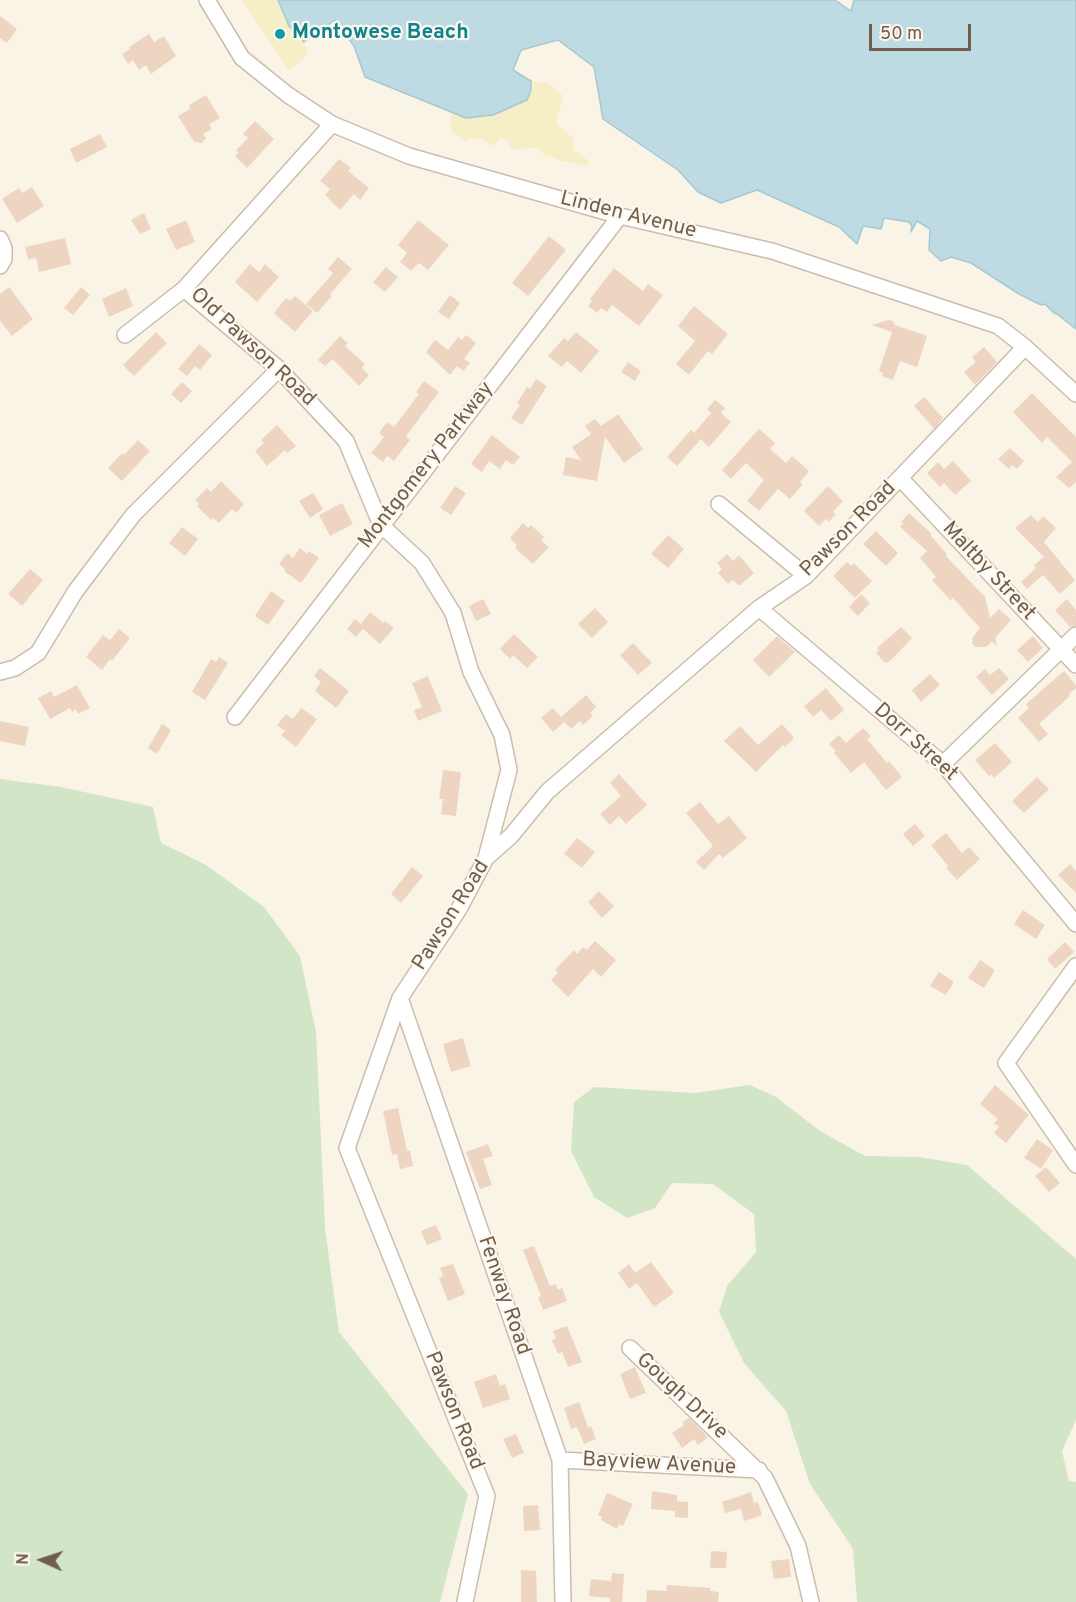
<!DOCTYPE html>
<style>
body{margin:0}
#map{position:relative;width:1076px;height:1602px;overflow:hidden;background:#faf4e7;font-family:Overpass,sans-serif}
canvas{display:block}
.north{position:absolute;left:12px;top:1530px;width:60px;height:60px;-webkit-text-stroke:4px #fdf8ed;paint-order:stroke;rotate:273deg;font-size:16px;font-weight:700;line-height:24px;text-align:center;color:#715d4e}
.north::after{content:'';display:block;margin:auto;width:21px;height:27px;background:#715d4e;clip-path:polygon(50% 0,100% 100%,50% 72%,0 100%)}
.scale{position:absolute;left:869px;top:24px;width:102px;height:27px;box-sizing:border-box;border:3px solid #715d4e;border-top:0;padding-left:8px;font-size:18px;line-height:21px;white-space:nowrap;color:#715d4e;-webkit-text-stroke:4px #fdf8ed;paint-order:stroke}
</style>
<div id="map">
<canvas width="1076" height="1602"></canvas>
<div class="north">N</div>
<div class="scale">50 m</div>
</div>
<script>
const g = document.querySelector('canvas').getContext('2d');
g.lineJoin = 'round';
function fillPath(path, color) {
  g.fillStyle = color;
  g.fill(path, 'evenodd');
}
function poly(rows) {
  const path = new Path2D();
  for (const r of rows) {
    path.moveTo(r[0], r[1]);
    for (let i = 2; i < r.length; i += 2) path.lineTo(r[i], r[i + 1]);
  }
  return path;
}
function strokePath(path, color, width, dash) {
  g.strokeStyle = color;
  g.lineWidth = width;
  g.lineCap = dash ? 'butt' : 'round';
  g.setLineDash(dash || []);
  g.stroke(path);
}
function label(font, color, halo, rows, align = 'center') {
  g.font = font + ' Overpass,sans-serif';
  g.lineWidth = 4.5;
  g.setLineDash([]);
  g.textBaseline = 'middle';
  g.strokeStyle = halo;
  g.fillStyle = color;
  for (const [text, x, y, turn = 0] of rows) {
    g.save();
    g.translate(x, y);
    g.rotate((+turn || 0) * Math.PI / 180);
    g.textAlign = isNaN(turn) ? turn : align;
    if (halo) g.strokeText(text, 0, 0);
    g.fillText(text, 0, 0);
    g.restore();
  }
}
fillPath(poly([
 [0,779,61,787,153,807,161,843,206,865,264,907,300,956,316,1032,325,1228,339,1332,468,1494,440,1602,0,1602],
 [750,1085,776,1097,820,1131,865,1156,919,1157,967,1165,1076,1259,1076,1420,1062,1451,1069,1481,1076,1482,1076,1602,857,1602,853,1549,810,1484,786,1411,744,1363,719,1312,727,1286,756,1252,754,1214,713,1184,672,1183,655,1208,627,1218,594,1197,571,1151,574,1102,594,1087,695,1093]
]), '#d2e6c7');
fillPath(poly([
 [242,0,278,0,289,26,304,42,308,54,289,71],
 [531,81,549,83,563,96,556,124,573,138,574,150,589,161,588,166,561,161,550,156,546,157,538,148,510,149,509,140,500,137,496,143,490,146,483,139,468,138,470,142,461,139,451,130,451,113,466,118,531,90]
]), '#f6eec5');
const water = poly([
 [278,0,835,0,851,11,854,0,1076,0,1076,329,1057,314,1054,313,1045,304,1041,305,1019,294,971,263,951,257,941,261,929,250,930,229,917,221,911,232,912,226,909,222,884,218,881,229,863,226,857,244,839,227,757,190,721,203,698,192,678,170,603,119,594,67,558,40,521,50,513,70,531,81,531,90,527,100,493,115,466,118,365,77,354,46,335,20,304,42,289,26,278,0]
]);
fillPath(water, '#bedae2');
strokePath(water, '#a5c9d2', 1.5);
fillPath(poly([
 [0,16,17,29,7,43,0,38],
 [149,34,154,42,164,36,176,56,151,74,146,65,139,70,133,60,128,64,122,54,130,49,129,47],
 [206,95,220,118,209,124,212,129,203,134,206,138,202,143,194,142,178,116,190,109,189,105],
 [255,121,274,139,247,168,235,156,238,153,236,150,248,138,243,134],
 [100,134,107,147,76,163,70,149],
 [339,159,351,168,348,171,369,188,360,200,354,194,340,210,325,195,330,189,320,181],
 [32,187,44,206,17,223,2,199,19,188,23,193],
 [144,213,151,229,140,234,131,220],
 [186,220,195,242,176,250,166,229],
 [418,220,449,245,428,270,419,263,411,271,400,262,407,253,398,245],
 [549,236,566,250,528,296,512,283],
 [65,238,71,264,39,272,36,258,28,259,25,247],
 [338,257,352,269,330,294,332,296,317,313,306,304,333,273,328,269],
 [250,264,259,272,265,264,279,277,257,302,235,282],
 [386,267,398,277,385,292,373,282],
 [614,268,643,291,648,284,663,295,639,326,612,305,607,312,601,308,597,313,588,306,592,301,590,299],
 [9,287,33,319,12,336,0,321,0,294],
 [81,287,90,295,73,315,64,308],
 [126,288,133,306,109,317,102,299],
 [450,295,460,303,449,319,438,312],
 [295,296,313,311,295,332,274,313,286,298,290,301],
 [694,306,728,334,712,354,708,351,689,375,676,364,695,341,678,326],
 [889,320,893,321,895,325,927,336,917,367,900,361,893,380,882,376,883,373,879,371,892,332,871,325],
 [156,332,167,343,134,376,123,365],
 [576,332,599,351,581,373,567,361,562,367,548,356,564,338,568,341],
 [466,335,476,343,464,359,470,363,463,371,457,366,450,375,426,352,435,340,448,350,458,337,462,340],
 [340,336,348,343,345,346,365,364,362,368,369,375,359,386,333,359,325,366,318,360],
 [199,344,212,355,200,370,195,366,187,376,178,369],
 [984,347,997,362,975,385,964,372,976,362,972,357],
 [628,362,641,371,635,381,621,372],
 [536,379,547,386,522,425,511,418,520,405,517,403,527,387,530,389],
 [424,381,439,392,406,436,410,440,394,461,387,456,383,462,371,453,384,437,379,433,387,422,394,427,419,394,416,392],
 [182,382,192,391,181,403,171,394],
 [1032,393,1076,437,1076,482,1069,488,1056,477,1072,462,1047,437,1042,443,1013,412],
 [924,397,943,418,934,429,914,406],
 [715,400,725,408,721,413,731,422,709,447,694,433,711,413,707,409],
 [618,414,643,449,624,463,605,437,597,481,563,475,566,457,581,460,572,447,591,434,585,426,595,419,601,426],
 [277,425,296,446,287,453,285,450,267,466,255,451,264,443,261,440],
 [759,429,775,443,770,449,786,463,792,456,809,471,800,482,803,484,790,499,778,489,759,511,747,501,764,480,746,463,731,479,722,470],
 [691,430,701,439,677,466,667,457],
 [492,435,520,457,513,465,506,460,500,469,489,461,482,472,471,464],
 [138,440,150,451,122,481,108,468,122,453,124,455],
 [1010,448,1024,461,1017,469,1012,465,1009,469,998,459],
 [953,461,971,481,955,495,944,483,940,487,927,473,938,462,944,469],
 [221,481,244,504,236,513,232,509,219,523,213,518,211,520,197,506,199,504,195,500,207,488,211,492],
 [455,486,466,493,451,515,440,508],
 [828,486,843,501,833,512,836,514,829,522,826,519,819,526,804,511],
 [313,493,323,509,310,518,299,501],
 [342,503,353,524,330,536,319,515],
 [909,513,932,534,930,535,947,554,946,556,985,597,990,618,999,609,1011,620,995,638,997,647,992,641,986,647,975,647,972,643,973,637,980,628,952,597,951,601,932,580,936,577,920,558,927,551,900,527,903,524,901,522],
 [1031,515,1038,522,1043,516,1056,528,1044,542,1075,580,1060,594,1043,575,1027,589,1021,582,1036,568,1034,565,1044,557,1015,528],
 [523,523,528,528,531,525,544,537,541,540,549,547,533,564,515,548,517,545,510,538],
 [182,527,198,539,185,556,169,543],
 [876,531,898,553,886,566,863,544],
 [668,535,684,549,668,568,651,554],
 [300,548,307,554,309,551,319,558,301,583,284,571,285,569,279,564,287,553,293,558],
 [727,554,733,561,739,555,754,573,740,585,738,585,733,580,728,584,718,573,722,569,717,563],
 [847,562,851,566,854,563,872,581,855,598,833,576],
 [30,569,43,580,22,606,8,594],
 [271,591,285,601,268,625,255,616],
 [861,594,870,603,858,616,849,607],
 [483,599,491,614,476,621,469,606],
 [1067,599,1076,610,1076,626,1070,627,1055,610],
 [595,608,608,622,592,638,578,624],
 [370,612,383,623,385,621,394,628,380,644,363,629,356,637,347,629,355,619,361,624],
 [901,627,912,638,894,657,887,663,884,662,876,653,879,650,877,648],
 [119,629,130,638,112,661,110,659,102,670,86,657,103,635,110,640],
 [514,634,538,657,527,668,513,655,510,659,500,649],
 [777,636,795,652,769,677,753,660],
 [1033,636,1043,648,1028,662,1017,650],
 [633,643,652,663,638,675,620,655],
 [219,657,228,663,205,700,192,692,211,659,216,662],
 [320,668,349,691,336,708,315,691,321,682,314,676],
 [999,668,1009,679,992,695,976,677,985,669,990,675],
 [1064,671,1076,685,1076,688,1069,694,1070,696,1039,724,1048,734,1039,742,1018,718,1029,708,1026,704],
 [930,674,940,685,921,702,912,690],
 [428,676,442,711,418,721,414,710,422,707,412,683],
 [77,685,90,708,78,714,76,709,72,712,70,708,50,719,38,698,51,691,54,697],
 [826,688,844,710,831,721,821,710,813,717,804,706],
 [586,695,596,707,590,713,593,716,583,725,580,721,571,729,564,722,553,732,541,718,553,708,561,717],
 [301,708,317,719,296,747,281,735,285,731,277,725,286,714,293,719],
 [0,721,29,727,25,746,0,741],
 [162,724,171,730,157,754,148,748],
 [782,724,794,738,785,747,783,745,756,772,724,741,740,726,758,745],
 [863,728,871,736,867,739,887,763,889,761,902,777,886,790,864,762,851,773,834,753,836,751,829,744,839,735,846,743],
 [995,743,1012,762,994,778,991,774,989,776,975,760],
 [443,770,461,772,456,816,441,814,443,799,439,799],
 [619,774,647,805,626,824,619,816,610,825,600,814,621,796,610,783],
 [1037,777,1049,789,1024,813,1012,801],
 [700,802,718,824,729,816,747,838,723,858,719,854,704,870,696,862,713,846,686,813],
 [915,824,925,836,913,846,903,834],
 [946,833,962,853,969,847,980,859,957,880,946,868,948,866,931,845],
 [577,838,595,852,582,868,564,854],
 [1070,864,1076,871,1076,893,1058,875],
 [412,867,423,876,401,903,391,894],
 [599,891,614,906,602,918,588,902],
 [1023,910,1045,925,1036,939,1014,924],
 [595,941,616,960,601,977,593,969,568,997,551,980,558,973,555,970,574,950,577,954,583,947,587,950],
 [1065,942,1074,952,1055,969,1047,959],
 [980,960,995,970,984,988,968,978],
 [939,972,954,982,946,995,930,986],
 [463,1038,471,1066,451,1072,443,1044],
 [995,1085,1029,1115,1006,1143,994,1133,999,1127,994,1123,998,1119,980,1104],
 [398,1108,407,1151,410,1151,413,1166,400,1169,397,1154,392,1155,383,1111],
 [1037,1139,1053,1150,1041,1169,1024,1158],
 [488,1144,493,1156,483,1159,492,1185,480,1189,466,1152],
 [1046,1167,1060,1183,1049,1192,1035,1176],
 [436,1225,442,1239,427,1245,421,1231],
 [534,1246,550,1286,556,1284,558,1290,562,1288,567,1301,543,1310,538,1297,541,1296,523,1250],
 [651,1262,674,1293,654,1307,637,1283,629,1289,618,1273,629,1264,635,1273],
 [453,1264,465,1294,448,1301,439,1278,443,1276,440,1268],
 [567,1326,582,1362,568,1367,562,1352,558,1354,552,1340,556,1338,553,1331],
 [635,1367,646,1393,630,1399,620,1374],
 [496,1374,500,1386,505,1384,510,1399,483,1408,474,1382],
 [579,1402,588,1427,591,1426,596,1439,584,1444,577,1427,571,1429,564,1408],
 [689,1418,708,1437,698,1445,694,1439,682,1448,672,1433,684,1425,682,1422],
 [516,1434,524,1453,512,1458,503,1439],
 [652,1491,677,1495,677,1501,688,1502,688,1518,675,1517,675,1511,651,1509],
 [751,1492,754,1503,758,1502,762,1515,744,1521,741,1509,725,1513,722,1502],
 [607,1493,633,1504,623,1526,619,1524,617,1529,601,1520,602,1517,598,1515],
 [538,1505,540,1530,524,1531,523,1506],
 [711,1551,727,1552,726,1568,710,1568],
 [789,1559,791,1577,774,1579,771,1561],
 [521,1570,536,1571,537,1602,521,1602],
 [612,1573,624,1574,622,1602,610,1602,610,1598,589,1596,591,1579,611,1581],
 [667,1585,710,1588,710,1591,719,1592,718,1602,646,1602,647,1590,666,1591]
]), '#edd5c2');
const minor = poly([
 [207,0,242,58,288,95,332,124,409,156,620,216,772,251,998,326,1025,347,1076,394],
 [0,239,4,248,4,259,0,266],
 [184,289,279,369,346,441,381,525,422,563,453,613,471,672,502,735,509,770,486,858],
 [125,335,184,289,332,124],
 [900,478,1076,665],
 [719,504,806,576],
 [759,608,943,764,1076,924],
 [0,672,15,668,38,653,75,592,133,515,279,369],
 [235,717,620,216],
 [943,764,1076,635],
 [1076,966,1006,1063,1076,1165],
 [400,998,560,1460,563,1602],
 [630,1348,765,1478,798,1546,811,1602],
 [560,1460,759,1470],
 [465,1602,487,1496,347,1148,400,998,459,909,486,858,511,836,547,792,759,608,806,576,1025,347]
]);
strokePath(minor, '#cbbcae', 18);
strokePath(minor, '#fff', 15);
for (const [x, y, r, color] of [
 [280,34,6,"#0f9aa8"]
]) {
  const dot = new Path2D();
  dot.arc(x, y, r, 0, 2 * Math.PI);
  g.fillStyle = color;
  g.fill(dot);
  strokePath(dot, '#fdf8ed', 2);
}
label('bold 21px', '#0d838f', '#fdf8ed', [
 ["Montowese Beach",292,34]
], 'left');
label('21px', '#715d4e', '#fdf8ed', [
 ["Linden Avenue",628,216,14],
 ["Old Pawson Road",252,348,43],
 ["Montgomery Parkway",427,466,-52],
 ["Pawson Road",849,530,-45],
 ["Maltby Street",988,572,47],
 ["Dorr Street",915,743,42],
 ["Pawson Road",452,916,-58],
 ["Fenway Road",503,1296,71],
 ["Gough Drive",681,1397,43],
 ["Pawson Road",453,1411,68],
 ["Bayview Avenue",659,1465,3]
]);
</script>
